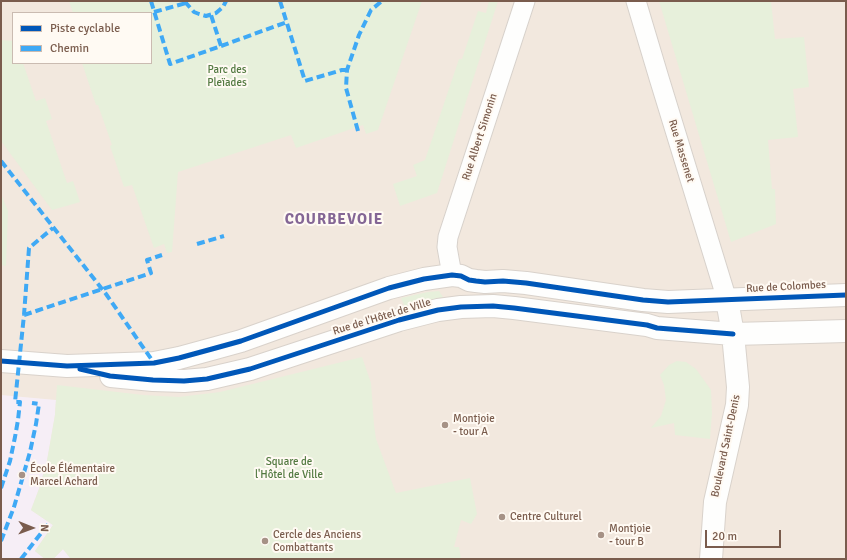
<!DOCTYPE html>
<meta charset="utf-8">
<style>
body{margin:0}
#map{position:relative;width:847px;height:560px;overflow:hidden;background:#f9f5f0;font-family:Signika,sans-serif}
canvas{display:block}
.frame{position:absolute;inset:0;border:2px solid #7a5c4d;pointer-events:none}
.legend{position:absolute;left:12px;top:12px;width:140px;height:52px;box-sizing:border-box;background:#fffaf3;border:1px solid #cabbb1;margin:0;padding:5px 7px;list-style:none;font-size:12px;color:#7a5c4d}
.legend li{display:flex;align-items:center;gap:8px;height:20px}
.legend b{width:20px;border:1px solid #cabbb1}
.north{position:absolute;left:12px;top:508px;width:40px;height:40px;-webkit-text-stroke:3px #fffaf3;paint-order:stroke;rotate:91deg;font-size:11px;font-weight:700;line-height:16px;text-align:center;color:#7a5c4d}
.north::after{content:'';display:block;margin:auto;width:14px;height:18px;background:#7a5c4d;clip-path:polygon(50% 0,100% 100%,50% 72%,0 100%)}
.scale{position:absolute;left:705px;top:530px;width:76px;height:18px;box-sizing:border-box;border:2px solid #7a5c4d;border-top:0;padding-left:5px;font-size:12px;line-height:14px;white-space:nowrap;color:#7a5c4d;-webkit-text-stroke:3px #fffaf3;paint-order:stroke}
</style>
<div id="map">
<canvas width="847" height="560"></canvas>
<div class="frame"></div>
<ul class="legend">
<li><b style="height:5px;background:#0057b8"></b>Piste cyclable</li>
<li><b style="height:5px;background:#3fa9f5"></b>Chemin</li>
</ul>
<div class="north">N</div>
<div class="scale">20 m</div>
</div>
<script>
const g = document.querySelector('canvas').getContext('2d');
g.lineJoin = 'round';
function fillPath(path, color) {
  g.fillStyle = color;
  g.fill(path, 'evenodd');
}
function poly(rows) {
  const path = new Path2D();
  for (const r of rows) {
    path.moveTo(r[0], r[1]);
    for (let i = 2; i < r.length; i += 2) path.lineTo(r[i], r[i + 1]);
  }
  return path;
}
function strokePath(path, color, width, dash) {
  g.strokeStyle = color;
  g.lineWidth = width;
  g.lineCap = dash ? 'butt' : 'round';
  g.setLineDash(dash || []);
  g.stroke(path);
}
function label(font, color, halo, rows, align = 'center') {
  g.font = font + ' Signika,sans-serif';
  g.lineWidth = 4;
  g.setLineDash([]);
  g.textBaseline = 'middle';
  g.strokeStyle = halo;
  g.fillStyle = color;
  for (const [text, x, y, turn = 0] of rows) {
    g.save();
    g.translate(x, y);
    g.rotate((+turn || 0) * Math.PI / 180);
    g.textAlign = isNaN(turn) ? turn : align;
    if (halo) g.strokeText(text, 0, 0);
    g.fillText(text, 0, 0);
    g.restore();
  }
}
fillPath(poly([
 [1,1,846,1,846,559,1,559],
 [13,13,151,13,151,63,13,63]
]), '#f2e8de');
fillPath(poly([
 [1,395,56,400,55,415,47,461,39,489,31,510,53,525,35,551,45,559,1,559],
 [63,549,71,559,53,559]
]), '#f6eef6');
fillPath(poly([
 [69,1,422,1,378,130,366,134,363,125,296,148,291,135,178,172,172,252,167,253,164,244,154,248,132,185,124,187,110,146,112,145,98,105,96,105,82,63,151,63,151,13,73,13],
 [489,1,498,1,437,193,400,206,393,184,417,176,413,165,425,160,459,59,462,59,478,11,486,13],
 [659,1,771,1,775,39,804,37,809,87,793,89,798,137,768,140,772,189,775,189,776,224,731,242],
 [1,40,13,41,13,63,23,63,36,101,45,98,52,119,46,121,67,183,73,181,80,202,52,210,1,141],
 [1,194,8,211,6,266,1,265],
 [439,291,445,300,406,310,401,298,428,292],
 [362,357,371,383,374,425,376,439,396,493,470,478,477,514,471,524,461,520,454,547,459,547,461,559,71,559,63,549,53,559,45,559,35,551,53,525,31,510,39,489,47,461,55,415,57,385,143,395,179,397,220,392],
 [677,361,686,362,696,369,711,390,712,413,710,439,675,435,674,423,651,428,661,416,666,400,664,385,660,375,669,365]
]), '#e7f0db');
const minor = poly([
 [636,1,659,78,727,300],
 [452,275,447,247,448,237,525,1]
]);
const secondary = poly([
 [1,361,67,366,154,363,179,358,212,349,241,341,389,288,424,279,452,275,461,276,469,280,476,281,485,282,503,281,526,283,643,300,668,302,846,295],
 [111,376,153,380,184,381,207,379,250,369,399,320,438,310,461,307,493,306,514,308,647,325,657,328,733,334,810,332,846,331],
 [711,559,715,502,737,405,738,387,733,334,727,300]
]);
strokePath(minor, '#d7d1cb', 21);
strokePath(secondary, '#d9d2cb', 24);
strokePath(minor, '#fefefd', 19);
strokePath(secondary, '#fefefd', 22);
strokePath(poly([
 [151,1,170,64,221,46,211,15],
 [186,1,186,3,194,12,199,14,206,16,216,13,223,7,226,1],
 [280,1,305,81,342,70,347,70],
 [154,12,186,3],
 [221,46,287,22],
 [358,131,351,106,346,88,347,70,359,35,371,10,382,1],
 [1,161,106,294,154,363],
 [197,244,224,236],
 [24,315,151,273,147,260,162,255],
 [1,488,10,461,15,437,18,420,20,402,15,402,24,315,29,248,53,228],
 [1,541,14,507,30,452,36,424,39,404,32,403],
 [21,559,49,523]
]), '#3fa9f5', 4, [8, 4]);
strokePath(poly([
 [1,361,67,366,154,363,179,358,212,349,241,341,389,288,424,279,452,275,461,276,469,280,476,281,485,282,503,281,526,283,643,300,668,302,846,295],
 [80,369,110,376,153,380,184,381,207,379,250,369,399,320,438,310,461,307,493,306,514,308,647,325,657,328,733,334]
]), '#0057b8', 5);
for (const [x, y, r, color] of [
 [445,425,4,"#a69286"],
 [22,475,4,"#a69286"],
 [502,517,4,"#a69286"],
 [601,535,4,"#a69286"],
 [265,541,4,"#a69286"]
]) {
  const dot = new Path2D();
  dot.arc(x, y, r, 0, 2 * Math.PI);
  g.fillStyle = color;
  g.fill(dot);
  strokePath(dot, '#fffaf3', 1.5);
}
label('11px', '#537a41', '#fffaf3', [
 ["Parc des",227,70],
 ["Pleïades",227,83],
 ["Square de",289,462],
 ["l'Hôtel de Ville",289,475]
]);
label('11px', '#7a5c4d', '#fffaf3', [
 ["Rue Albert Simonin",480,137,-72],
 ["Rue Massenet",681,151,73],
 ["Rue de Colombes",786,287,-3],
 ["Rue de l'Hôtel de Ville",382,317,-17],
 ["Boulevard Saint-Denis",726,446,-78]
]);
label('11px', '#7a5c4d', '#fffaf3', [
 ["Montjoie",453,419],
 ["- tour A",453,432],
 ["École Élémentaire",30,469],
 ["Marcel Achard",30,482],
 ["Centre Culturel",510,517],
 ["Montjoie",609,529],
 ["- tour B",609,542],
 ["Cercle des Anciens",273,535],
 ["Combattants",273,548]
], 'left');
g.letterSpacing = '1px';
label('bold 15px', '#846695', '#fffaf3', [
 ["COURBEVOIE",334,220]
]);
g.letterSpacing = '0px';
</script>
